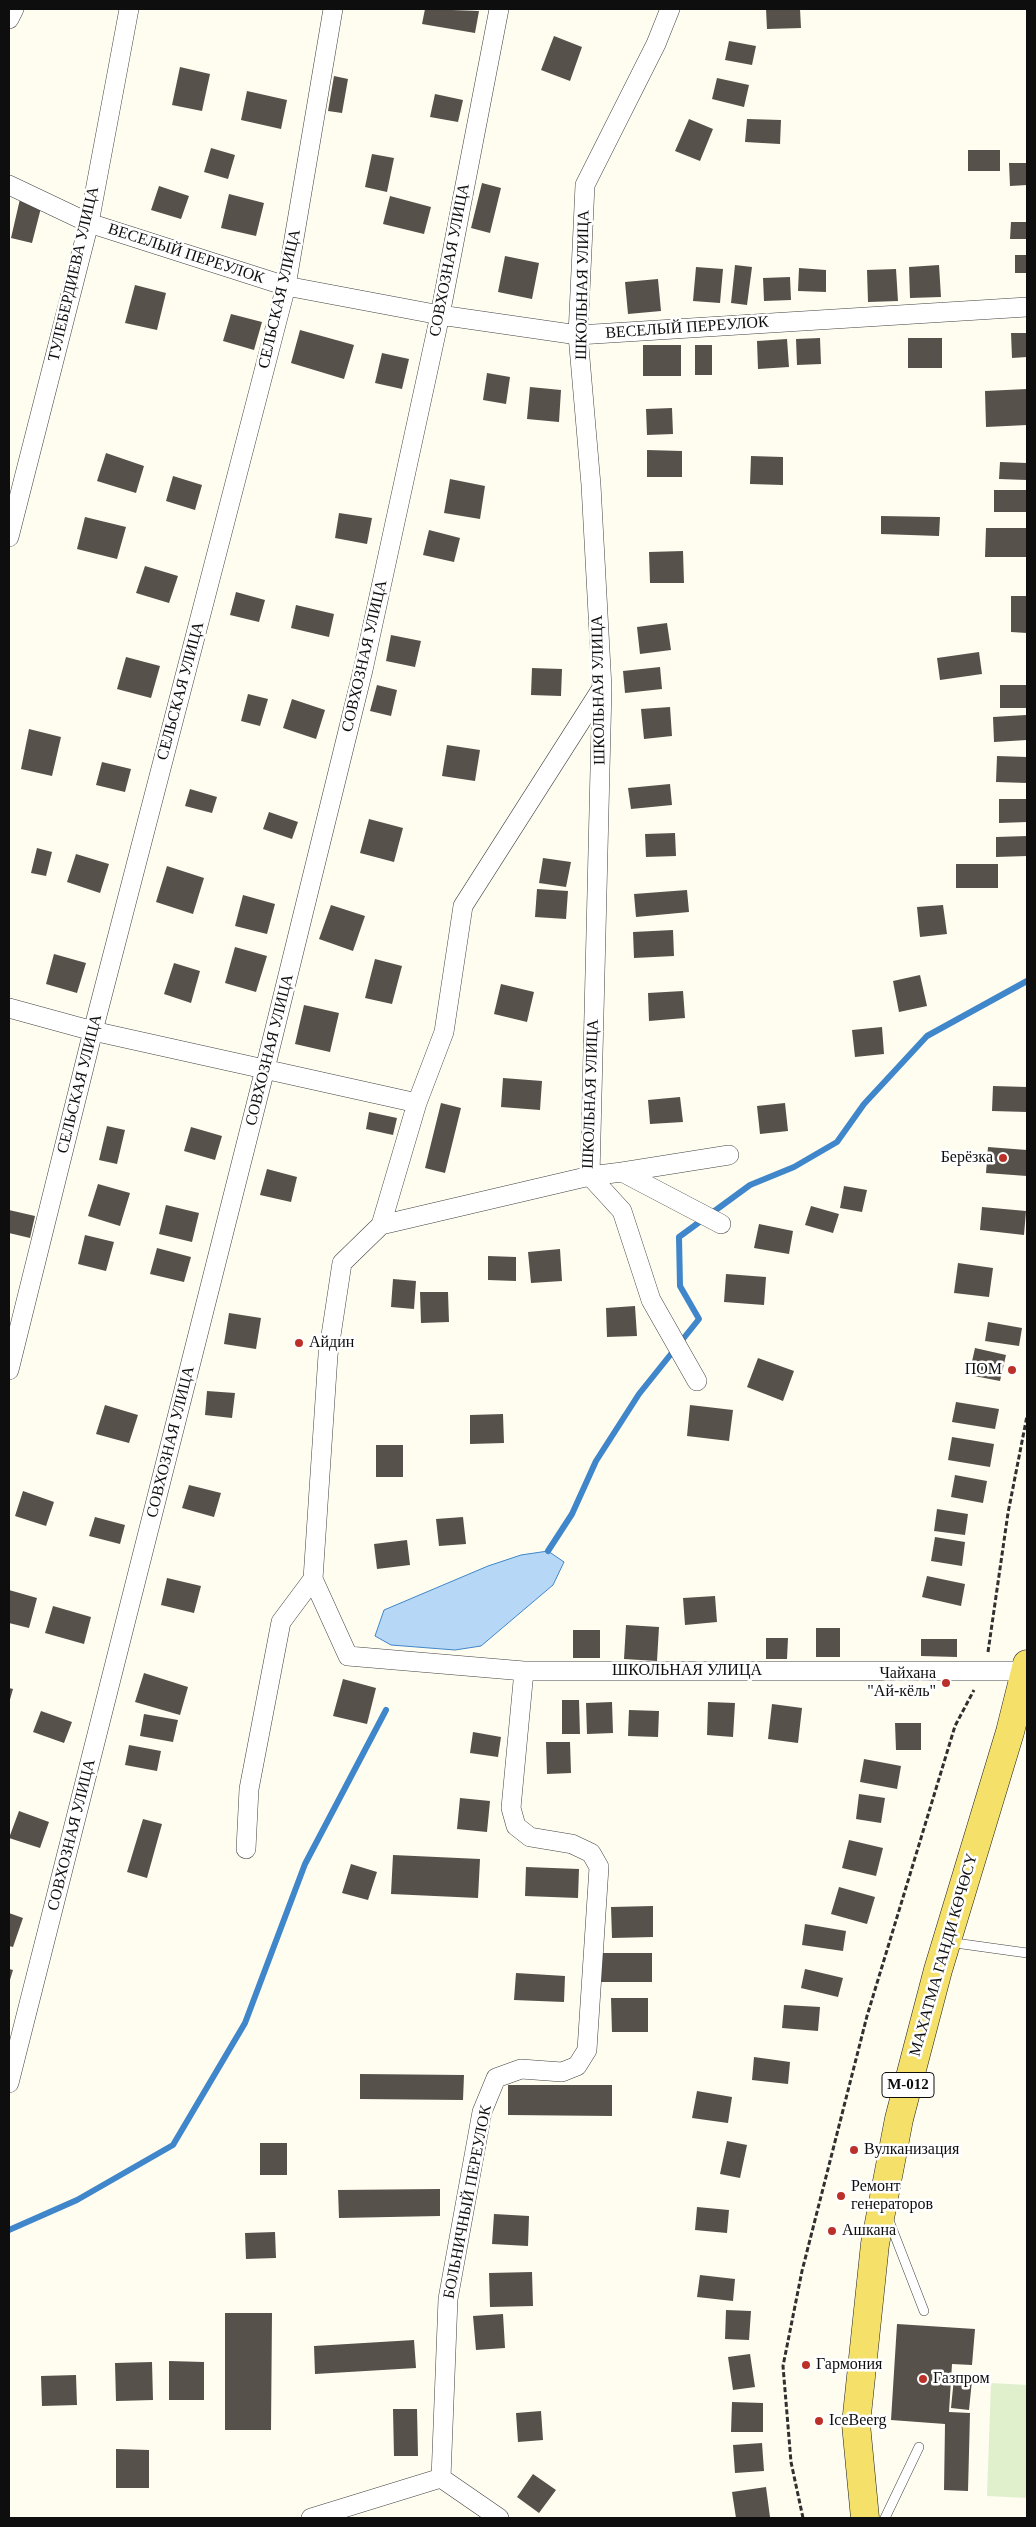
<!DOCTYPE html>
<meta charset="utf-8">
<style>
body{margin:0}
#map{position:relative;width:1036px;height:2527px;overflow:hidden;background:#fffdf0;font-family:Georgia,serif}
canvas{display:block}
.frame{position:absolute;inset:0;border:10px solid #0e0e0e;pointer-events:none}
</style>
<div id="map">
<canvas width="1036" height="2527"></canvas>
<div class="frame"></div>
</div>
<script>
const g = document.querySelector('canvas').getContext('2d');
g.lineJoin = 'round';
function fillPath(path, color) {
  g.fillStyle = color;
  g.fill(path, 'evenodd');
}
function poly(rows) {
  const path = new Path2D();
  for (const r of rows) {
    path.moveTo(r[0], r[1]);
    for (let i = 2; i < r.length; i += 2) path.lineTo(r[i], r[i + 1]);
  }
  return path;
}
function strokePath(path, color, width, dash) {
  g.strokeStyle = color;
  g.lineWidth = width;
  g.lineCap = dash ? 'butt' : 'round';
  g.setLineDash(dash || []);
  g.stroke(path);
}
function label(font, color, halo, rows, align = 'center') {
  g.font = font + ' Georgia,serif';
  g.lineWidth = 5;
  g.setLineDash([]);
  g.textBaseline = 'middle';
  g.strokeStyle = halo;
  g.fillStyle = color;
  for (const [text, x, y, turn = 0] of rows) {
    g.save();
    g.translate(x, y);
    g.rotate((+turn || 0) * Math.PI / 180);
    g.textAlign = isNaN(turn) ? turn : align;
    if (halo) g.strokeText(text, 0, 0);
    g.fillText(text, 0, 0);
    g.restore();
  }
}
fillPath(poly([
 [991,2383,1027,2385,1027,2498,987,2496]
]), '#e0f0cc');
const water = poly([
 [548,1551,564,1562,553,1585,481,1646,455,1650,391,1645,375,1636,384,1610,488,1566,521,1555,548,1551]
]);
fillPath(water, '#b6d7f5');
strokePath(water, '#3f86ca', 1);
strokePath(poly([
 [548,1551,572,1514,596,1461,639,1394,699,1319,680,1286,679,1237,750,1185,794,1167,837,1142,864,1104,927,1036,1027,981],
 [9,2230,77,2200,173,2145,245,2023,305,1864,386,1710]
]), '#3f86ca', 6);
fillPath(poly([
 [425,9,479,11,475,33,422,24],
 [766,9,800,9,801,28,767,29],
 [554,36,582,47,570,81,541,70],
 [729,41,756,46,752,65,725,60],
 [180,67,210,74,202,111,172,105],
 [334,76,348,79,342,113,328,111],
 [717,78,749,85,744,107,712,99],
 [247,91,287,100,281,129,241,120],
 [435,94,463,100,458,122,430,117],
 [689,119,713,129,700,161,675,151],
 [747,119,781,120,780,144,745,142],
 [211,148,235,155,228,179,204,172],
 [968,150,1000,150,1000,171,968,171],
 [372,154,394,158,387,192,365,187],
 [1009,163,1027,163,1027,185,1010,186],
 [482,183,501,188,490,233,471,228],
 [159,186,189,196,181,219,151,210],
 [229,194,264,203,256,236,221,228],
 [390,196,431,207,424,234,383,224],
 [20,199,42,204,32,243,11,238],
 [1011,222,1027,222,1027,239,1010,239],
 [1015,255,1027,255,1027,273,1015,273],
 [505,256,539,263,532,299,498,292],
 [735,265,752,267,747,305,731,303],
 [939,265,941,297,910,298,909,267],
 [696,267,723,269,720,303,693,301],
 [799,268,826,270,826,292,798,291],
 [896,269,898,301,868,302,867,270],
 [790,277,791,300,764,301,763,278],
 [658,279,661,311,628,314,625,282],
 [135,285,166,293,157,330,125,323],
 [231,314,262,322,254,350,223,341],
 [300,330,354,345,344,379,291,363],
 [1011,333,1027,333,1027,357,1012,358],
 [820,338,821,364,797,365,796,339],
 [908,338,942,338,942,368,908,368],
 [787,339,789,367,758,369,757,341],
 [643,345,681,345,681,376,643,376],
 [695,345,712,345,712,375,695,375],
 [382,353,409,359,402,389,375,383],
 [487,373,510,377,506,404,483,400],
 [530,387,561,390,559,422,527,419],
 [1027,389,1027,425,986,427,985,391],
 [672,408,673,434,647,435,646,409],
 [647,450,682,451,682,477,647,477],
 [106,453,144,466,136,493,97,481],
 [751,456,783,457,783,485,750,484],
 [1000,462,1027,463,1027,480,999,479],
 [173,476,202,485,195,510,166,501],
 [450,479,485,486,480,519,444,513],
 [994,490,1027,490,1027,512,994,512],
 [339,513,372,518,367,544,335,538],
 [881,516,940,517,939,536,881,534],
 [85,517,126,527,117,559,77,549],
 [986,528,1027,528,1027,557,985,557],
 [429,530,460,538,454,562,423,555],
 [683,551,684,583,650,583,649,552],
 [145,566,178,576,169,603,136,593],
 [236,592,265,600,259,622,230,615],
 [1011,596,1027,596,1027,633,1011,632],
 [296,605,334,614,329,637,291,628],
 [667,623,671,650,640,654,637,627],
 [391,635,421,641,415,667,386,661],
 [979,652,982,674,940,680,937,658],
 [126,657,160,666,151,698,117,689],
 [660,667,662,689,625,693,623,671],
 [532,668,562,669,561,696,531,695],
 [377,685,397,690,391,716,370,711],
 [1000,685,1027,685,1027,708,1000,708],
 [248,694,268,699,260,726,241,721],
 [292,699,325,710,316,739,283,728],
 [670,707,672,736,644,739,641,709],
 [1026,715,1027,740,994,742,993,717],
 [29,729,61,737,52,776,21,769],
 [447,745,480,750,475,781,442,776],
 [997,756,1027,757,1027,783,996,782],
 [102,762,131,769,125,792,96,785],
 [670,784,672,805,631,809,628,788],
 [190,789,217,797,212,813,185,806],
 [999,799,1027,799,1027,822,999,823],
 [269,812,298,822,292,839,263,829],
 [369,819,403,828,394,862,360,853],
 [675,833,676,856,646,857,645,834],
 [1027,836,1027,856,996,857,996,837],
 [37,848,52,852,46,876,31,873],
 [76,854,109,864,100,893,67,882],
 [543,858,571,862,566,887,539,883],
 [956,864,998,864,998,888,956,888],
 [167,866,204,878,193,914,156,902],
 [537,889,568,891,566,919,535,917],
 [687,890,689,912,636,917,634,894],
 [243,895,275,904,267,934,235,926],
 [331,905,365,916,353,951,319,939],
 [943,905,947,934,920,937,917,907],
 [673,930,674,956,634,958,633,932],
 [235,947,267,956,256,992,225,983],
 [54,954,86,963,77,993,46,984],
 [375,959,402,966,392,1004,365,998],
 [174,963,200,971,191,1003,164,994],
 [920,975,927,1006,899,1012,893,981],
 [501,984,534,992,527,1022,494,1014],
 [683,991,685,1018,649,1021,648,993],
 [304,1005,339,1013,330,1052,295,1044],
 [882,1027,884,1054,855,1057,852,1030],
 [503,1078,542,1081,540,1110,501,1107],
 [993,1086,1027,1087,1027,1112,992,1111],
 [680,1097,683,1122,650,1124,648,1100],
 [441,1103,461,1108,445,1173,425,1168],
 [785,1103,788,1131,760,1134,757,1106],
 [369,1112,397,1118,393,1135,366,1129],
 [107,1126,125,1130,117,1164,99,1160],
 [191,1127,222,1136,215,1160,184,1151],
 [988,1147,1027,1150,1027,1176,986,1173],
 [267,1169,297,1177,291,1202,260,1195],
 [98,1184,130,1193,120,1226,88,1216],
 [844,1186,867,1190,862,1212,840,1208],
 [166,1205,199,1213,192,1242,159,1234],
 [811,1206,839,1214,833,1233,805,1225],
 [982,1207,1026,1211,1024,1235,980,1230],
 [9,1210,35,1216,30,1238,9,1233],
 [759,1224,793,1231,789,1254,754,1248],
 [85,1235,114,1242,106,1271,78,1264],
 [157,1248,191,1257,184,1282,150,1274],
 [560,1249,562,1281,531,1283,528,1252],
 [488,1256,516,1257,516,1281,488,1280],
 [958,1263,993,1268,989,1297,954,1293],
 [726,1274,766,1277,764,1305,724,1302],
 [393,1279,416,1281,414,1309,391,1307],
 [420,1292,448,1292,449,1322,421,1323],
 [635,1306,637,1336,607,1337,606,1308],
 [229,1313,261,1318,256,1349,224,1344],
 [988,1322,1022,1328,1019,1346,985,1341],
 [975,1348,1006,1355,1000,1381,969,1375],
 [758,1358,794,1371,783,1401,747,1387],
 [207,1391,235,1393,232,1418,205,1415],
 [956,1402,999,1409,995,1429,952,1422],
 [105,1405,138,1415,129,1443,96,1434],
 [690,1405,733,1410,729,1441,687,1436],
 [503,1414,504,1443,470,1444,470,1415],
 [952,1437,994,1444,990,1467,948,1460],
 [376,1445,403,1445,403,1477,376,1477],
 [955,1475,987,1481,983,1503,951,1497],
 [189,1485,221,1493,214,1517,182,1508],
 [23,1491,54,1502,46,1526,15,1516],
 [937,1509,968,1514,965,1535,934,1531],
 [95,1517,125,1525,120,1544,89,1536],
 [463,1517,466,1544,439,1546,436,1519],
 [935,1537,965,1542,962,1566,931,1561],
 [407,1540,410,1565,377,1569,374,1544],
 [927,1576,965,1584,961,1606,922,1597],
 [167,1578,201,1586,194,1613,161,1605],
 [9,1590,37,1598,29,1628,9,1623],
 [715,1596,717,1622,685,1625,683,1598],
 [53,1606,91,1617,84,1644,45,1633],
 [626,1625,659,1627,657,1661,624,1659],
 [816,1628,840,1628,840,1657,816,1657],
 [573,1630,600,1630,600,1658,573,1658],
 [766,1638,788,1638,787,1659,766,1659],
 [921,1639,957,1639,957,1657,921,1656],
 [144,1673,188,1687,180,1715,135,1702],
 [343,1679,376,1688,367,1724,333,1716],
 [9,1688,13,1689,9,1703],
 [562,1700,579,1700,580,1734,562,1734],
 [612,1702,613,1733,587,1734,586,1703],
 [708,1702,735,1703,733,1737,707,1735],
 [772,1704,802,1708,798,1743,768,1739],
 [629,1710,659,1711,658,1737,628,1736],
 [41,1711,72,1722,64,1743,33,1732],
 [144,1714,178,1720,173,1742,140,1736],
 [895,1723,921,1723,921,1750,896,1750],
 [473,1732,501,1737,498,1757,470,1753],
 [546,1742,570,1742,571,1773,547,1774],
 [129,1745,161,1751,157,1771,125,1765],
 [864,1759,901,1766,897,1789,860,1782],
 [859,1794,885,1798,881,1823,856,1819],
 [460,1798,490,1801,487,1832,457,1829],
 [19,1811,49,1822,40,1848,9,1838],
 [143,1819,162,1824,147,1878,127,1872],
 [849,1840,883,1848,876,1876,842,1868],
 [393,1855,480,1859,478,1898,391,1894],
 [351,1864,377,1872,368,1900,342,1893],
 [526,1867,579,1869,578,1898,525,1896],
 [839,1887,875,1897,867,1924,831,1914],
 [653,1906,653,1937,612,1938,611,1907],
 [9,1913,23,1918,13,1947,9,1946],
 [805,1924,846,1931,843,1951,802,1945],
 [598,1953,652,1953,652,1982,598,1982],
 [9,1969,13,1970,9,1983],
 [805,1969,843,1978,838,1997,801,1988],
 [516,1973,565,1976,564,2002,514,2000],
 [611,1998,648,1998,648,2032,612,2032],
 [784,2005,820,2007,818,2031,782,2028],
 [754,2057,790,2062,788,2084,752,2080],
 [360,2074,464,2075,463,2100,360,2099],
 [508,2085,612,2085,612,2116,508,2115],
 [697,2091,732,2097,728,2123,692,2118],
 [727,2141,747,2145,740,2178,720,2174],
 [260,2143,287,2143,287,2175,260,2175],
 [440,2189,440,2216,339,2218,338,2190],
 [697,2207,729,2210,727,2233,695,2230],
 [494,2214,529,2216,528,2246,492,2244],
 [275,2232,276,2258,246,2259,245,2233],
 [532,2272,533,2306,490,2307,489,2273],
 [700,2275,735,2279,733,2301,697,2297],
 [726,2310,751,2311,749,2340,725,2339],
 [225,2313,272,2313,271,2430,225,2430],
 [503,2314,505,2348,476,2350,473,2316],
 [897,2324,975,2329,972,2365,952,2364,949,2412,970,2413,968,2491,944,2490,945,2424,891,2420],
 [414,2340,416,2368,315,2374,314,2346],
 [750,2354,755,2387,733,2390,728,2357],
 [169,2361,204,2362,204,2400,169,2400],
 [152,2362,153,2400,116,2401,115,2363],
 [76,2375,77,2405,42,2406,41,2376],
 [954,2378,972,2380,969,2410,951,2408],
 [732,2402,763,2403,763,2432,731,2432],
 [393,2409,417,2409,418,2456,394,2456],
 [541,2411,543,2440,518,2442,516,2413],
 [762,2443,764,2471,735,2473,733,2445],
 [116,2449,149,2450,149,2488,116,2488],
 [533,2474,556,2490,539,2513,517,2497],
 [766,2487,770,2517,736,2518,732,2492]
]), '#57514b');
const lane = poly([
 [948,1942,1027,1953],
 [888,2218,924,2311],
 [885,2518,919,2447]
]);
const street = poly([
 [9,19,14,9],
 [9,185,89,223,286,286,440,315,578,335,1027,307],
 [9,537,89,223,129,9],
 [602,688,463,906,444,1032,417,1103,381,1225,342,1263,328,1355,313,1579,348,1656,524,1671,1027,1671],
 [9,1008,93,1031,417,1103],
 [622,1172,729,1155],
 [590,1176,622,1211,651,1300,697,1381],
 [590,1176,622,1172,721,1224],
 [381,1225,590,1176,602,688,591,485,578,335,585,185,656,44,670,9],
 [9,1370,93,1031,286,286,333,9],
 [246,1849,249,1789,281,1622,313,1579],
 [9,2083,265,1069,363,670,440,315,499,9],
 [441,2478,448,2299,482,2112,496,2078,521,2069,562,2072,577,2066,587,2050,599,1867,591,1853,572,1844,530,1837,516,1826,511,1808,524,1671],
 [311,2518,441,2478,499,2518]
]);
const primary = poly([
 [865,2518,856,2424,875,2244,899,2119,938,1970,1010,1732,1027,1664]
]);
strokePath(lane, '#414141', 10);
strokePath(street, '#414141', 20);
strokePath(primary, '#1f1f1f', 29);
strokePath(poly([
 [988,1652,1008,1513,1027,1416],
 [803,2518,791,2462,783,2366,802,2271,867,2016,955,1726,974,1690]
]), '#303030', 3, [5, 2.5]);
strokePath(lane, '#fff', 9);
strokePath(street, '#fff', 19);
strokePath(primary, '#f5e06a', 28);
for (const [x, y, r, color] of [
 [1003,1158,5,"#bb3029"],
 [299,1343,5,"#bb3029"],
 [1012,1370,5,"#bb3029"],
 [946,1683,5,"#bb3029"],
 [854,2150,5,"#bb3029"],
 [841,2196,5,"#bb3029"],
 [832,2231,5,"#bb3029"],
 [806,2365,5,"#bb3029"],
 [923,2379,5,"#bb3029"],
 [819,2421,5,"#bb3029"]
]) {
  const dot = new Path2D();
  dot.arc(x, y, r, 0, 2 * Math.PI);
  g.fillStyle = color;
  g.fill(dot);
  strokePath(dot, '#fff', 2);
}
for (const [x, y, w] of [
 [908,2085,52]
]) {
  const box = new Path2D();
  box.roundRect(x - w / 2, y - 12.5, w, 25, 4);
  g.fillStyle = '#fff';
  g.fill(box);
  strokePath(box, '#0e0e0e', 1);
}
label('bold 15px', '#0e0e0e', null, [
 ["М-012",908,2085]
]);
label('16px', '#0e0e0e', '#fff', [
 ["ВЕСЕЛЫЙ ПЕРЕУЛОК",186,254,18],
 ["СОВХОЗНАЯ УЛИЦА",450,260,-79],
 ["ТУЛЕБЕРДИЕВА УЛИЦА",74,274,-77],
 ["ШКОЛЬНАЯ УЛИЦА",583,285,-89],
 ["СЕЛЬСКАЯ УЛИЦА",280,299,-77],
 ["ВЕСЕЛЫЙ ПЕРЕУЛОК",687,328,-4],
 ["СОВХОЗНАЯ УЛИЦА",365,656,-77],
 ["ШКОЛЬНАЯ УЛИЦА",599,690,-91],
 ["СЕЛЬСКАЯ УЛИЦА",181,691,-75],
 ["СОВХОЗНАЯ УЛИЦА",270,1050,-76],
 ["СЕЛЬСКАЯ УЛИЦА",80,1084,-76],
 ["ШКОЛЬНАЯ УЛИЦА",591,1094,-88],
 ["СОВХОЗНАЯ УЛИЦА",171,1442,-76],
 ["ШКОЛЬНАЯ УЛИЦА",687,1671],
 ["СОВХОЗНАЯ УЛИЦА",72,1835,-76],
 ["МАХАТМА ГАНДИ КӨЧӨСҮ",944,1955,-74],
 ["БОЛЬНИЧНЫЙ ПЕРЕУЛОК",468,2202,-79]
]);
label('16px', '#0e0e0e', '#fff', [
 ["Берёзка",993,1158,"right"],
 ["Айдин",309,1343],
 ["ПОМ",1002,1370,"right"],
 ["Чайхана",936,1674,"right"],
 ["\"Ай-кёль\"",936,1692,"right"],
 ["Вулканизация",864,2150],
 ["Ремонт",851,2187],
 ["генераторов",851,2205],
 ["Ашкана",842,2231],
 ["Гармония",816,2365],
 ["Газпром",933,2379],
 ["IceBeerg",829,2421]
], 'left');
</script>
